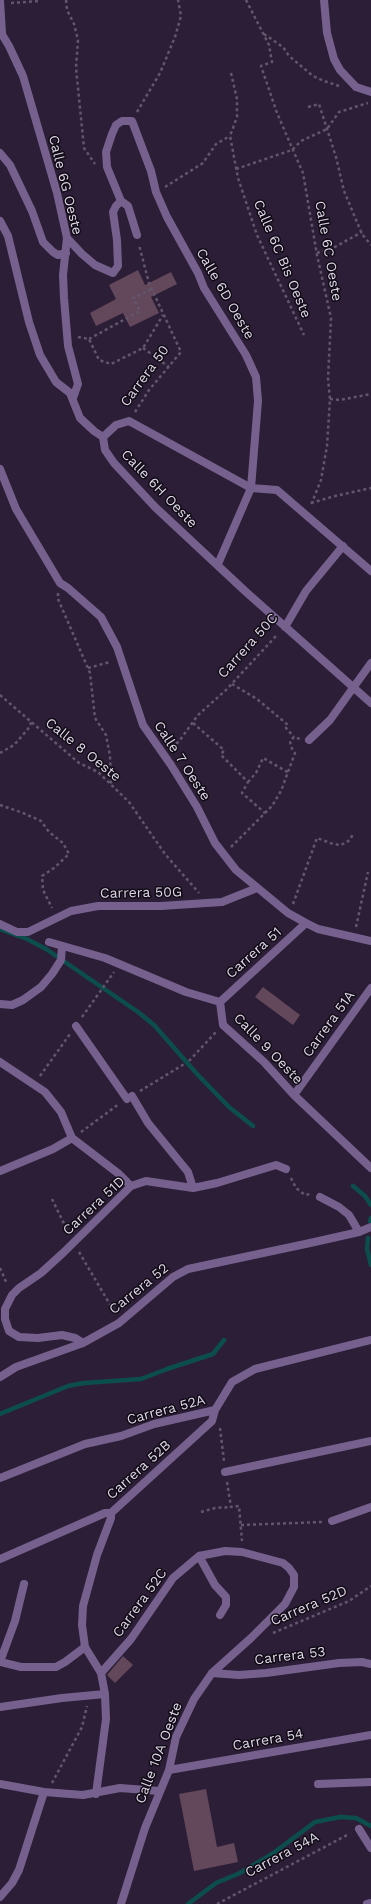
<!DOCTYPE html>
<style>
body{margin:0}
canvas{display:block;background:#2b1e36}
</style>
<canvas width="371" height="1904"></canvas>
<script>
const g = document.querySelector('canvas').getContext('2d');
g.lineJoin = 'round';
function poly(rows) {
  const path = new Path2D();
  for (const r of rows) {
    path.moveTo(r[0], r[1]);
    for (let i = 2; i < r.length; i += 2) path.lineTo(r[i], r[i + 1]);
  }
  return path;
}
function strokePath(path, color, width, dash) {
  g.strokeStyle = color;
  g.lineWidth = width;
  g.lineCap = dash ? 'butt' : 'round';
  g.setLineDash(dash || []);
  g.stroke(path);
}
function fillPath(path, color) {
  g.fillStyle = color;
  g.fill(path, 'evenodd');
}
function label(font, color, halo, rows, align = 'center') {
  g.font = font + ' "Work Sans",sans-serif';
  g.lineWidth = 3;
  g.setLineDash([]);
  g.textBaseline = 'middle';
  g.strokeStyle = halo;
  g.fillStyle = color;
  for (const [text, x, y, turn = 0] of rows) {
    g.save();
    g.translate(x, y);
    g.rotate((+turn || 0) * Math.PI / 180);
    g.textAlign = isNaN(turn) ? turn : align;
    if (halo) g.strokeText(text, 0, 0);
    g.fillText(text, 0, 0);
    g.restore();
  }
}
strokePath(poly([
 [0,929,27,939,46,949,138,1012,154,1025,197,1074,229,1107,253,1126],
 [353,1186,365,1196,371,1205],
 [370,1221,371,1218],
 [368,1238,367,1249,371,1265],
 [0,1414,68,1386,84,1383,141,1379,167,1369,213,1354,224,1340],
 [188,1904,216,1883,240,1873,272,1854,315,1822,340,1817,356,1818,371,1826]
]), '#0c4d4d', 4.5);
fillPath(poly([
 [138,270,145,285,171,272,177,284,151,297,159,313,130,327,123,313,96,326,90,313,116,299,109,285],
 [263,987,300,1015,293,1025,255,997],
 [123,1656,133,1665,115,1683,107,1675],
 [206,1789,217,1847,234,1843,238,1862,194,1871,179,1794]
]), '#63475a');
strokePath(poly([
 [66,0,67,10,74,24,78,40,76,68,84,148,95,164],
 [246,0,269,45,272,62,261,66,277,113,303,173,317,255,331,318,328,379,330,399,327,446,321,480,311,505],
 [11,3,40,1],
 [264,34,283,47,289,56,313,76,324,81,339,86],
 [231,73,237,99,237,117,230,136,238,178,257,235,304,335],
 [308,107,319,104,336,157,344,191,362,234,371,245],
 [137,112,160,73,175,37,181,16,178,0],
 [236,169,292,150,301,141,327,129,339,112,368,103],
 [165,187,203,163,216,144,230,136],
 [317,253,335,247,362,232],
 [78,337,89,339,99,360,111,364,143,348,163,315],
 [89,339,140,311,133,298,152,289],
 [143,348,169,367],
 [330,399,340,400,371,394],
 [135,412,149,390,181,352,149,283,139,245],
 [311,503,335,496,371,488],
 [58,593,58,599,90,673,95,718,106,735,110,756,111,784],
 [88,668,110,662],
 [232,684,257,699,288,725,286,728,294,737],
 [0,695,79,763,98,772,129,802,165,854,199,893],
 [193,723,224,750,221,755,248,782,242,793,265,813],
 [172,748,180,740,198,715,226,690,277,635],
 [0,753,14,745,28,729,32,721],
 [248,782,256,773,263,758,289,773],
 [0,805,23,813,41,821,49,832,63,843,69,854,54,868,42,876,43,890,52,908],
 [231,847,272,806,281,791,295,753,291,747,290,741,294,737,300,739],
 [293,904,317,838,333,844,341,845,350,840,353,834],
 [356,927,368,872],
 [82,1017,114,972],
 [189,1061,216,1032],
 [40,1076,70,1034],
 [140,1091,186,1063],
 [81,1132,119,1104],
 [291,1178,296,1188,305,1195,310,1194],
 [52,1199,69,1234],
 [79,1252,115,1313],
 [0,1268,7,1284],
 [220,1428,224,1461],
 [227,1482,231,1507,239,1506,242,1541],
 [201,1512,215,1508,231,1507],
 [241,1525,322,1522],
 [273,1633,349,1601,371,1586],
 [52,1783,82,1727,87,1706],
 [217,1904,349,1834]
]), '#62566c', 2.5, [3, 3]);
strokePath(poly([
 [324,0,327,33,334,59,340,70,356,87,371,92],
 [0,1,2,33],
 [0,31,9,46,23,76,57,193,67,238,63,275,64,298,68,346,78,384,73,398],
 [0,153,10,165,32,211,43,242,53,252,58,255,66,253],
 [0,221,8,236,29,322,40,355,56,382,70,393,80,418,94,431,103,437,105,450,114,463,155,507,245,591,371,703],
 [137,235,128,206,121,201,107,167,106,152,112,134,116,125,122,121,132,121,151,171,156,192,167,217,198,273,204,288,246,355,256,377,258,401,251,488,218,564],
 [67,238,82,254,95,265,113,273,118,266,117,240,113,212,116,206,121,201],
 [103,437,116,425,129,421,251,488,277,490,371,571],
 [0,469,16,509,60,583,68,588,101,617,117,647,143,725,171,765,197,807,215,843,236,870,288,913,306,923,318,929,371,941],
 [285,627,306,591,343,546],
 [309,740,330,720,371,663],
 [0,924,17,932,28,932,71,911,98,906,161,906,222,902,257,888],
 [49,942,105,958,186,992,220,1002,223,1025,264,1062,294,1095,371,1168],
 [220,1002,306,923],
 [0,1004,12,1005,23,1000,41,987,52,974,61,960,62,946],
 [76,1026,127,1099],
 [0,1062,45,1092,61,1112,72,1138,119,1174,131,1186],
 [294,1095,371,988],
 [132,1096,148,1123,188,1172,193,1188],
 [0,1171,53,1149,72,1138],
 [320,1197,339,1207,349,1215,359,1232],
 [83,1343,75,1338,62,1335,38,1338,19,1337,9,1331,5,1319,5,1309,12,1295,19,1288,41,1273,64,1252,131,1186,146,1181,193,1188,217,1183,276,1165,286,1169],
 [0,1377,16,1367,83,1343,119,1323,173,1277,188,1269,310,1243,359,1232,371,1227],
 [225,1472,371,1441],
 [0,1478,85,1444,121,1436,154,1424,215,1410,232,1382,255,1369,371,1340],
 [332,1521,371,1507],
 [199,1556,215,1585,226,1597,226,1605,220,1615],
 [0,1559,105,1513,111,1513,212,1421,215,1410],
 [0,1662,21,1667,56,1667,65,1662,85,1647],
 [0,1662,15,1621,24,1584],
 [101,1673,131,1639,173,1578,199,1556,225,1551,242,1552,283,1563,289,1568,294,1575,294,1587,285,1604,251,1638,212,1673,194,1699,176,1737,169,1770,145,1828,121,1904],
 [212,1673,239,1675,266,1673,339,1663,362,1662,371,1664],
 [0,1707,62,1698,105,1694],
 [169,1770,371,1735],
 [0,1784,44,1792,83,1795,120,1788,159,1791],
 [318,1784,371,1782],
 [96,1794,106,1719,105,1694,101,1673,85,1647,82,1625,83,1606,97,1555,111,1518,111,1513],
 [359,1829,371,1848],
 [0,1897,12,1883,19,1870,44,1792],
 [367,1904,371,1903]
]), '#76618e', 8);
label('14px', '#ddd5e5', '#110b16', [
 ["Calle 6G Oeste",65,185,76],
 ["Calle 6C Oeste",328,251,80],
 ["Calle 6C Bis Oeste",282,259,67],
 ["Calle 6D Oeste",225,294,60],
 ["Carrera 50",145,376,-54],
 ["Calle 6H Oeste",159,489,46],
 ["Carrera 50C",248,646,-48],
 ["Calle 8 Oeste",83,750,39],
 ["Calle 7 Oeste",182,761,57],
 ["Carrera 50G",141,893,-1],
 ["Carrera 51",254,953,-42],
 ["Carrera 51A",329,1024,-54],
 ["Calle 9 Oeste",268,1049,46],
 ["Carrera 51D",94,1206,-43],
 ["Carrera 52",139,1289,-39],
 ["Carrera 52A",166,1410,-15],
 ["Carrera 52B",139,1470,-42],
 ["Carrera 52C",140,1603,-54],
 ["Carrera 52D",309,1606,-23],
 ["Carrera 53",290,1656,-7],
 ["Carrera 54",268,1740,-10],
 ["Calle 10A Oeste",159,1753,-69],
 ["Carrera 54A",282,1855,-28]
]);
</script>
